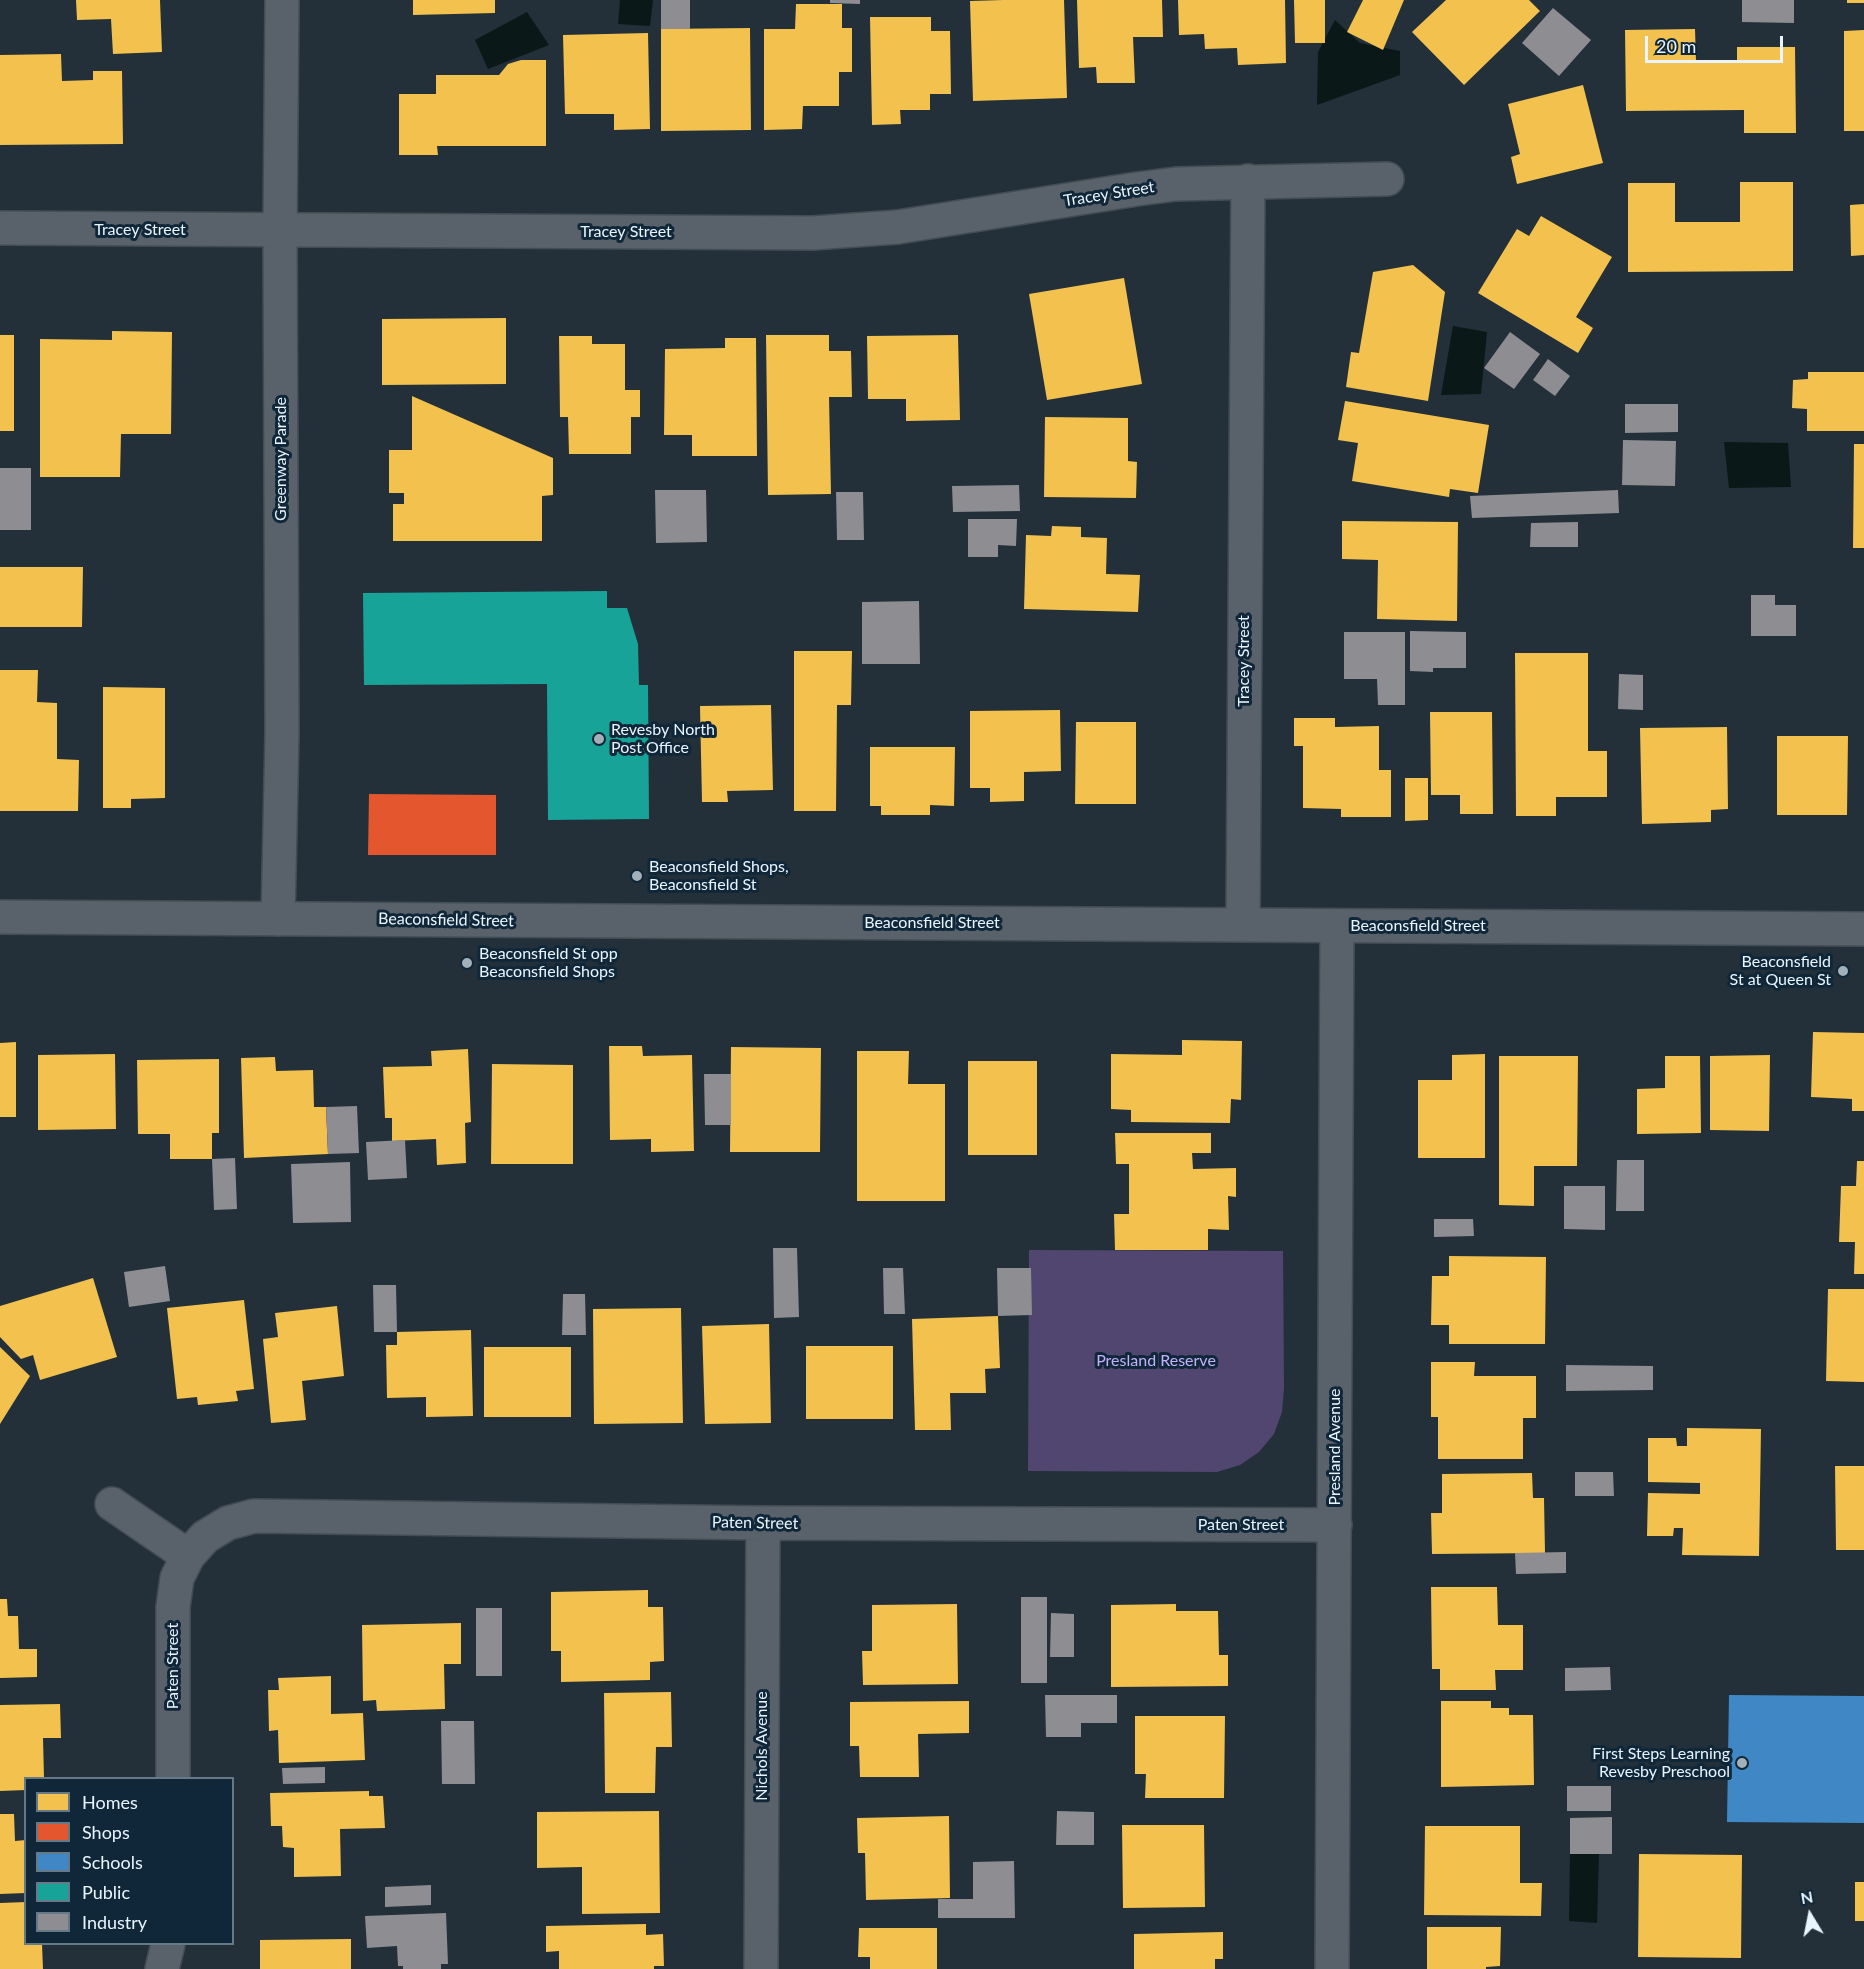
<!DOCTYPE html>
<style>
body{margin:0}
#map{position:relative;width:1864px;height:1969px;overflow:hidden;background:#233039;font-family:Lato,sans-serif}
canvas{display:block}
.legend{position:absolute;left:24px;top:1777px;width:210px;height:168px;box-sizing:border-box;background:#0f2738;border:2px solid #667987;margin:0;padding:8px 10px;list-style:none;font-size:18px;color:#e9f5fe}
.legend li{display:flex;align-items:center;gap:12px;height:30px}
.legend b{width:30px;border:2px solid #667987}
.north{position:absolute;left:1780px;top:1885px;width:60px;height:60px;-webkit-text-stroke:4px #0f2738;paint-order:stroke;rotate:350deg;font-size:16px;font-weight:700;line-height:24px;text-align:center;color:#e9f5fe}
.north::after{content:'';display:block;margin:auto;width:21px;height:27px;background:#e9f5fe;clip-path:polygon(50% 0,100% 100%,50% 72%,0 100%)}
.scale{position:absolute;left:1645px;top:36px;width:138px;height:27px;box-sizing:border-box;border:3px solid #e9f5fe;border-top:0;padding-left:8px;font-size:18px;line-height:21px;white-space:nowrap;color:#e9f5fe;-webkit-text-stroke:4px #0f2738;paint-order:stroke}
</style>
<div id="map">
<canvas width="1864" height="1969"></canvas>
<ul class="legend">
<li><b style="height:16px;background:#f2c14e"></b>Homes</li>
<li><b style="height:16px;background:#e4572e"></b>Shops</li>
<li><b style="height:16px;background:#3f88c5"></b>Schools</li>
<li><b style="height:16px;background:#17a398"></b>Public</li>
<li><b style="height:16px;background:#8d8d92"></b>Industry</li>
</ul>
<div class="north">N</div>
<div class="scale">20 m</div>
</div>
<script>
const g = document.querySelector('canvas').getContext('2d');
g.lineJoin = 'round';
function fillPath(path, color) {
  g.fillStyle = color;
  g.fill(path, 'evenodd');
}
function poly(rows) {
  const path = new Path2D();
  for (const r of rows) {
    path.moveTo(r[0], r[1]);
    for (let i = 2; i < r.length; i += 2) path.lineTo(r[i], r[i + 1]);
  }
  return path;
}
function strokePath(path, color, width, dash) {
  g.strokeStyle = color;
  g.lineWidth = width;
  g.lineCap = dash ? 'butt' : 'round';
  g.setLineDash(dash || []);
  g.stroke(path);
}
function label(font, color, halo, rows, align = 'center') {
  g.font = font + ' Lato,sans-serif';
  g.lineWidth = 6;
  g.setLineDash([]);
  g.textBaseline = 'middle';
  g.strokeStyle = halo;
  g.fillStyle = color;
  for (const [text, x, y, turn = 0] of rows) {
    g.save();
    g.translate(x, y);
    g.rotate((+turn || 0) * Math.PI / 180);
    g.textAlign = isNaN(turn) ? turn : align;
    if (halo) g.strokeText(text, 0, 0);
    g.fillText(text, 0, 0);
    g.restore();
  }
}
fillPath(poly([
 [1029,1250,1283,1251,1284,1388,1282,1412,1274,1434,1259,1452,1240,1465,1217,1472,1028,1471]
]), '#50466f');
fillPath(poly([
 [620,0,653,0,650,26,618,24],
 [527,12,549,45,488,69,475,40],
 [1335,20,1360,43,1400,51,1400,75,1317,105,1318,52],
 [1453,326,1487,332,1481,394,1441,395],
 [1724,442,1788,443,1791,487,1729,488],
 [1570,1854,1599,1854,1597,1923,1569,1921]
]), '#0a1817');
fillPath(poly([
 [76,0,160,0,162,52,113,54,111,19,77,20],
 [413,0,495,0,495,13,413,15],
 [1003,0,1064,0,1067,98,973,101,970,1],
 [1077,0,1162,0,1163,37,1133,37,1135,83,1097,83,1096,67,1079,68],
 [1178,0,1285,0,1286,63,1238,65,1237,48,1205,49,1204,34,1179,35],
 [1294,0,1325,0,1325,43,1295,43],
 [1363,0,1404,0,1383,50,1347,32],
 [1446,0,1529,0,1540,11,1464,85,1412,32],
 [1847,0,1864,0,1864,3,1847,3],
 [796,4,842,4,842,28,852,28,852,72,839,72,839,106,803,106,802,129,764,130,764,29,795,29],
 [870,17,931,17,931,31,950,31,951,94,930,94,930,110,900,110,901,124,872,125],
 [750,28,751,130,661,131,661,29],
 [1695,29,1696,61,1737,60,1737,47,1795,47,1796,133,1744,133,1744,110,1626,111,1625,30],
 [1864,30,1864,131,1844,131,1844,31],
 [648,33,650,129,614,130,614,114,565,114,563,35],
 [61,54,62,81,93,80,93,71,122,71,123,144,0,145,0,55],
 [521,60,546,60,546,146,437,146,438,155,399,155,399,94,436,94,436,75,499,75,508,64],
 [1583,85,1603,163,1517,184,1511,157,1520,154,1508,104],
 [1740,182,1793,182,1793,271,1628,272,1628,183,1675,183,1675,222,1740,222],
 [1864,204,1864,255,1851,256,1850,205],
 [1541,216,1612,257,1576,317,1593,328,1578,353,1478,293,1517,229,1529,236],
 [1413,265,1445,292,1428,401,1346,387,1351,352,1359,353,1373,272],
 [1124,278,1142,384,1047,400,1029,294],
 [506,318,506,384,382,385,382,319],
 [112,331,172,332,171,434,121,434,120,477,40,477,40,339,112,340],
 [0,335,14,335,14,431,0,431],
 [766,335,829,335,829,351,851,351,852,397,829,397,831,494,768,495],
 [958,335,960,420,906,421,906,399,868,399,867,336],
 [559,336,592,336,592,344,625,344,625,390,640,390,640,417,631,417,631,454,569,454,568,417,560,417],
 [725,338,756,338,757,456,692,456,692,435,664,435,665,349,725,348],
 [1808,372,1864,372,1864,431,1807,431,1807,409,1792,408,1793,380,1808,379],
 [412,396,553,458,553,495,542,496,542,541,393,541,393,504,404,504,404,493,389,493,389,450,412,450],
 [1345,401,1489,425,1478,493,1450,489,1449,497,1352,481,1358,443,1338,440],
 [1045,417,1128,418,1128,461,1137,462,1136,498,1044,497],
 [1854,444,1864,444,1864,548,1853,548],
 [1342,521,1458,522,1457,621,1377,619,1378,560,1342,559],
 [1052,526,1081,527,1081,537,1107,538,1106,574,1140,575,1138,612,1024,609,1026,535,1051,536],
 [0,567,83,567,82,627,0,627],
 [794,651,852,651,851,705,837,705,836,811,794,811],
 [1515,653,1588,653,1588,751,1607,751,1607,797,1556,797,1556,816,1516,816],
 [0,670,38,670,37,702,57,703,57,759,79,760,78,811,0,811],
 [103,687,165,688,165,798,131,799,131,808,103,808],
 [771,705,773,790,727,791,728,802,702,802,700,706],
 [1060,710,1061,771,1024,772,1024,801,990,802,990,788,970,788,970,711],
 [1430,712,1492,712,1493,814,1460,814,1460,795,1431,795],
 [1294,718,1335,718,1335,727,1379,726,1379,770,1391,770,1391,817,1341,817,1341,809,1303,808,1303,746,1294,746],
 [1076,722,1136,722,1136,804,1075,804],
 [1727,727,1728,809,1711,810,1711,822,1642,824,1640,728],
 [1777,736,1848,736,1847,815,1777,815],
 [870,747,955,747,954,806,930,805,930,815,881,815,881,806,870,806],
 [1405,778,1428,778,1428,820,1405,821],
 [1813,1032,1864,1033,1864,1111,1852,1111,1852,1099,1811,1097],
 [1182,1040,1242,1041,1241,1100,1231,1099,1230,1123,1131,1122,1131,1110,1111,1109,1111,1054,1182,1055],
 [16,1042,16,1117,0,1117,0,1043],
 [609,1046,642,1046,643,1056,692,1055,694,1151,651,1152,651,1139,610,1140],
 [731,1047,821,1048,820,1152,730,1152],
 [468,1049,471,1122,465,1123,466,1163,437,1165,436,1139,392,1141,392,1118,385,1118,383,1067,432,1066,431,1051],
 [857,1051,909,1051,908,1084,945,1084,945,1201,857,1201],
 [115,1054,116,1129,38,1130,38,1055],
 [1485,1054,1485,1158,1418,1158,1418,1080,1452,1080,1452,1055],
 [1770,1055,1769,1131,1710,1130,1710,1056],
 [1499,1056,1578,1056,1577,1166,1534,1166,1534,1206,1499,1205],
 [1665,1056,1700,1056,1701,1133,1637,1134,1637,1089,1665,1088],
 [275,1057,276,1071,313,1070,314,1107,326,1107,328,1154,244,1158,241,1058],
 [219,1059,219,1133,212,1133,212,1159,170,1159,170,1134,138,1134,137,1060],
 [968,1061,1037,1061,1037,1155,968,1155],
 [492,1064,573,1065,573,1164,491,1164],
 [1115,1133,1211,1133,1211,1153,1192,1153,1193,1169,1236,1168,1236,1197,1228,1196,1229,1230,1208,1229,1208,1250,1115,1250,1114,1214,1129,1214,1129,1164,1116,1164],
 [1857,1161,1864,1161,1864,1274,1854,1274,1855,1242,1839,1242,1841,1186,1856,1186],
 [1449,1256,1546,1257,1545,1344,1449,1344,1449,1325,1431,1325,1432,1276,1449,1276],
 [93,1278,117,1357,40,1380,33,1355,21,1359,0,1337,0,1306],
 [1828,1289,1864,1289,1864,1382,1826,1381],
 [244,1300,254,1389,236,1391,238,1401,198,1405,197,1397,177,1399,167,1308],
 [337,1306,344,1376,302,1381,306,1420,271,1423,263,1339,278,1337,275,1313],
 [681,1308,683,1423,594,1424,593,1309],
 [998,1316,1000,1368,985,1369,986,1393,950,1393,951,1430,915,1430,912,1319],
 [769,1324,771,1423,705,1424,702,1326],
 [471,1330,473,1416,426,1417,426,1397,387,1398,386,1345,397,1345,397,1332],
 [806,1346,893,1346,893,1419,806,1419],
 [0,1347,30,1376,0,1424],
 [484,1347,571,1347,571,1417,484,1417],
 [1431,1362,1475,1362,1474,1376,1536,1376,1536,1418,1523,1418,1523,1459,1438,1459,1438,1417,1431,1417],
 [1687,1428,1761,1429,1759,1556,1682,1555,1683,1528,1674,1528,1673,1536,1647,1536,1648,1493,1700,1494,1700,1483,1648,1482,1648,1438,1676,1438,1677,1446,1687,1446],
 [1835,1466,1864,1466,1864,1550,1836,1550],
 [1532,1473,1533,1498,1544,1498,1545,1553,1432,1554,1431,1513,1442,1513,1442,1474],
 [1431,1587,1497,1587,1498,1625,1523,1625,1523,1670,1495,1670,1496,1690,1440,1690,1440,1669,1432,1669],
 [648,1590,648,1607,663,1607,664,1661,650,1662,650,1680,561,1682,561,1651,551,1651,551,1592],
 [0,1599,7,1599,8,1616,18,1616,19,1649,37,1649,37,1677,0,1678],
 [957,1604,958,1684,863,1685,862,1651,872,1651,872,1605],
 [1176,1604,1176,1611,1218,1611,1219,1655,1228,1655,1228,1686,1111,1687,1111,1605],
 [461,1623,461,1664,444,1664,445,1709,377,1711,376,1700,363,1701,362,1625],
 [331,1676,331,1714,363,1713,365,1760,279,1763,278,1730,269,1731,268,1690,279,1690,278,1678],
 [671,1692,672,1747,656,1747,655,1793,605,1793,604,1693],
 [969,1701,969,1733,918,1734,919,1777,860,1777,859,1746,850,1746,850,1702],
 [1441,1701,1491,1701,1491,1708,1509,1708,1509,1715,1533,1715,1534,1785,1441,1787],
 [60,1704,61,1738,43,1738,44,1778,26,1778,26,1790,0,1791,0,1705],
 [1135,1716,1225,1716,1224,1798,1145,1798,1146,1774,1135,1774],
 [369,1791,369,1796,383,1796,385,1828,340,1829,341,1876,294,1877,294,1848,283,1847,282,1826,271,1826,270,1793],
 [659,1811,660,1913,582,1914,582,1867,537,1868,537,1812],
 [0,1814,14,1814,15,1841,26,1840,26,1893,0,1894],
 [949,1816,950,1898,866,1900,865,1853,858,1853,857,1818],
 [1122,1825,1204,1825,1205,1907,1123,1908],
 [1425,1826,1520,1826,1520,1883,1542,1883,1541,1916,1424,1915],
 [1639,1854,1742,1855,1741,1958,1638,1957],
 [1855,1882,1864,1882,1864,1921,1855,1921],
 [26,1902,26,1944,42,1944,43,1969,0,1969,0,1903],
 [646,1924,646,1935,663,1934,664,1966,654,1966,654,1969,559,1969,559,1951,546,1952,546,1926],
 [1427,1927,1501,1927,1500,1966,1486,1967,1486,1969,1427,1969],
 [859,1928,937,1928,937,1969,870,1969,870,1957,858,1957],
 [1223,1932,1223,1959,1215,1959,1215,1969,1134,1969,1134,1934],
 [351,1939,351,1969,260,1969,260,1940]
]), '#f2c14e');
fillPath(poly([
 [369,794,496,795,496,855,368,855]
]), '#e4572e');
fillPath(poly([
 [1729,1695,1864,1696,1864,1823,1727,1822]
]), '#3f88c5');
fillPath(poly([
 [607,591,607,608,627,608,638,644,639,685,648,685,649,819,548,820,547,684,364,685,363,593]
]), '#17a398');
fillPath(poly([
 [661,0,690,0,690,29,661,29],
 [830,0,860,0,860,4,830,3],
 [1742,0,1794,0,1794,23,1742,22],
 [1553,8,1591,40,1559,76,1522,43],
 [1510,332,1540,354,1514,389,1484,368],
 [1548,359,1570,376,1555,396,1533,380],
 [1625,404,1678,404,1678,432,1625,433],
 [1623,440,1676,441,1675,486,1622,485],
 [0,468,31,468,31,530,0,530],
 [1019,485,1020,511,953,512,952,486],
 [655,490,706,490,707,542,656,543],
 [1618,490,1619,513,1472,518,1470,496],
 [836,492,863,492,864,540,837,540],
 [968,519,1017,519,1016,546,998,545,998,557,968,557],
 [1578,522,1578,547,1530,547,1531,523],
 [1751,595,1775,595,1775,605,1796,605,1796,636,1751,636],
 [919,601,920,664,862,664,862,602],
 [1410,631,1466,632,1466,668,1433,668,1433,672,1410,671],
 [1344,632,1405,632,1405,705,1378,705,1377,679,1344,679],
 [1619,674,1643,675,1643,710,1618,709],
 [704,1074,731,1074,731,1125,705,1125],
 [357,1106,359,1153,328,1154,326,1107],
 [405,1140,407,1178,368,1180,366,1142],
 [235,1158,237,1209,214,1210,212,1159],
 [1617,1160,1644,1160,1644,1211,1616,1211],
 [350,1162,351,1222,293,1223,291,1164],
 [1564,1186,1605,1186,1605,1230,1564,1229],
 [1434,1219,1473,1219,1474,1236,1434,1237],
 [773,1248,797,1248,799,1317,774,1318],
 [165,1266,170,1301,129,1307,124,1272],
 [883,1268,903,1268,905,1314,884,1314],
 [997,1268,1031,1268,1032,1315,998,1316],
 [373,1285,396,1285,397,1332,374,1332],
 [563,1294,585,1294,586,1335,562,1335],
 [1566,1365,1653,1366,1653,1390,1566,1391],
 [1575,1472,1613,1472,1614,1496,1575,1496],
 [1566,1552,1566,1573,1516,1574,1515,1553],
 [1021,1597,1047,1597,1047,1683,1021,1683],
 [476,1608,502,1608,502,1676,476,1676],
 [1051,1613,1074,1614,1074,1657,1050,1657],
 [1610,1667,1611,1690,1565,1691,1565,1668],
 [1045,1695,1117,1695,1117,1723,1081,1723,1081,1737,1046,1737],
 [441,1721,474,1721,475,1784,442,1784],
 [325,1767,325,1783,283,1784,282,1768],
 [1567,1786,1611,1786,1611,1811,1567,1811],
 [1057,1811,1094,1812,1094,1845,1056,1845],
 [1612,1817,1612,1854,1570,1854,1570,1818],
 [1014,1861,1015,1918,938,1918,938,1899,973,1899,973,1862],
 [431,1885,431,1905,385,1907,385,1887],
 [446,1913,448,1964,441,1964,441,1969,403,1969,403,1966,398,1966,397,1946,367,1948,365,1916]
]), '#8d8d92');
const minor = poly([
 [0,228,813,233,898,227,1137,189,1176,184,1387,179],
 [278,919,282,734,280,231,282,0],
 [1243,924,1248,181],
 [112,1504,188,1556],
 [173,1778,173,1607,177,1578,188,1556,205,1537,228,1523,254,1516,763,1523,1335,1525],
 [162,1969,168,1944],
 [761,1969,763,1523],
 [1332,1969,1337,926]
]);
const secondary = poly([
 [0,917,1864,929]
]);
strokePath(minor, '#424c54', 36);
strokePath(secondary, '#424c54', 36);
strokePath(minor, '#59626a', 33);
strokePath(secondary, '#59626a', 33);
for (const [x, y, r, color] of [
 [599,739,6,"#a4b0b9"],
 [637,876,6,"#a4b0b9"],
 [467,963,6,"#a4b0b9"],
 [1843,971,6,"#a4b0b9"],
 [1742,1763,6,"#a4b0b9"]
]) {
  const dot = new Path2D();
  dot.arc(x, y, r, 0, 2 * Math.PI);
  g.fillStyle = color;
  g.fill(dot);
  strokePath(dot, '#0f2738', 2);
}
label('16px', '#e9f5fe', '#0f2738', [
 ["Tracey Street",1109,194,-9],
 ["Tracey Street",140,230],
 ["Tracey Street",626,232],
 ["Greenway Parade",281,459,-90],
 ["Tracey Street",1244,661,-90],
 ["Beaconsfield Street",446,920,1],
 ["Beaconsfield Street",932,923],
 ["Beaconsfield Street",1418,926],
 ["Presland Avenue",1335,1447,-90],
 ["Paten Street",755,1523,1],
 ["Paten Street",1241,1525],
 ["Paten Street",173,1666,-90],
 ["Nichols Avenue",762,1746,-90]
]);
label('16px', '#e9f5fe', '#0f2738', [
 ["Revesby North",611,730],
 ["Post Office",611,748],
 ["Beaconsfield Shops,",649,867],
 ["Beaconsfield St",649,885],
 ["Beaconsfield St opp",479,954],
 ["Beaconsfield Shops",479,972],
 ["Beaconsfield",1831,962,"right"],
 ["St at Queen St",1831,980,"right"],
 ["First Steps Learning",1730,1754,"right"],
 ["Revesby Preschool",1730,1772,"right"]
], 'left');
label('16px', '#c5b0fc', '#0f2738', [
 ["Presland Reserve",1156,1361]
]);
</script>
